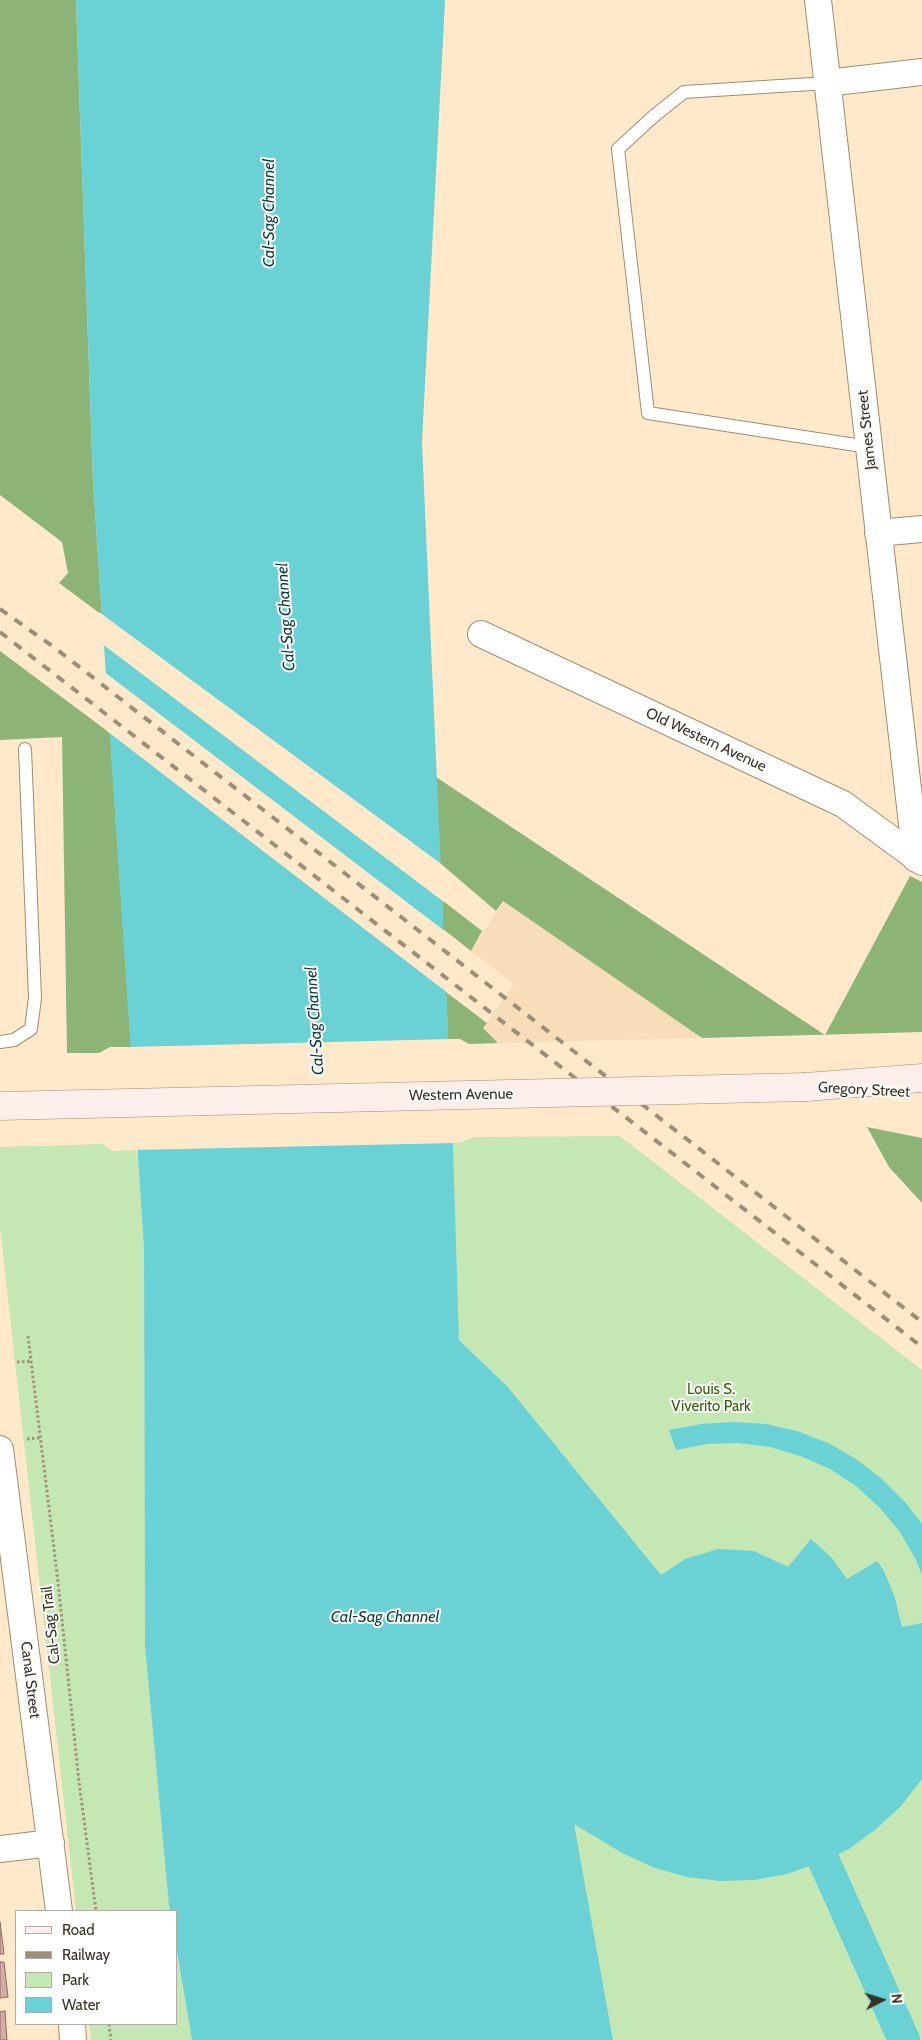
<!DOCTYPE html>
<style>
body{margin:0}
#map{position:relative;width:922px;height:2040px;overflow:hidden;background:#ffe9ca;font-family:Cabin,sans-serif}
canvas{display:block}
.legend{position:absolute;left:15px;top:1910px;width:162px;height:115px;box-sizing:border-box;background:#fff;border:1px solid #b0ada8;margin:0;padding:6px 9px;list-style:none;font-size:15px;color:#393125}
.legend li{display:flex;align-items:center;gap:10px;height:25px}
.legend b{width:25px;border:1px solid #b0ada8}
.north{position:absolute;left:857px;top:1975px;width:50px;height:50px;-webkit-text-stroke:4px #fff;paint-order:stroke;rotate:85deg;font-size:14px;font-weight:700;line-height:20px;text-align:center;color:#393125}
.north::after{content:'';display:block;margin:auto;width:18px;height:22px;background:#393125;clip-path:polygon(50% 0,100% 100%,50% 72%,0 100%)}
</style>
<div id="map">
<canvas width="922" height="2040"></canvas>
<ul class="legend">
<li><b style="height:6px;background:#fdeeec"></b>Road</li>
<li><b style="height:6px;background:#9d8e78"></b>Railway</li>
<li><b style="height:14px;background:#c5e7b3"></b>Park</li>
<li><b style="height:14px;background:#6ad1d5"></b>Water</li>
</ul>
<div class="north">N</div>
</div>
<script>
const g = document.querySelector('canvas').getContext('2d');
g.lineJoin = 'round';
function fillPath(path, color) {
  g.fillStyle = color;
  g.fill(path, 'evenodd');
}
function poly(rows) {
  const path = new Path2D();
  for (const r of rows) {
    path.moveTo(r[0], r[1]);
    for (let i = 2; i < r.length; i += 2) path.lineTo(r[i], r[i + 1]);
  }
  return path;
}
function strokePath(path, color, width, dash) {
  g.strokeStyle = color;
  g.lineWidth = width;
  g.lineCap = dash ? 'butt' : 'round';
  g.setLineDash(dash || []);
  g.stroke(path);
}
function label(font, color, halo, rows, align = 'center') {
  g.font = font + ' Cabin,sans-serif';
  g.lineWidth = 4;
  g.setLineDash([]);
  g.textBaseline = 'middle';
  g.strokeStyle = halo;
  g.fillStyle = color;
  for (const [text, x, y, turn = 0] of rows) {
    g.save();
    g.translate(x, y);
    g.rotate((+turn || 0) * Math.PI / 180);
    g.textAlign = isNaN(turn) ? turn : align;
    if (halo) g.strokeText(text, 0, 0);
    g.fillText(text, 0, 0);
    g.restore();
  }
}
fillPath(poly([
 [503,901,702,1038,498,1043,482,1028,514,984,471,951]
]), '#f7ddb9');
fillPath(poly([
 [620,1136,922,1370,922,2040,613,2040,573,1823,596,1836,685,1559,661,1575,508,1387,459,1340,453,1143,462,1142,473,1137],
 [103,1144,113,1151,136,1150,138,1161,144,1248,145,1646,170,1911,76,1911,0,1227,0,1147],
 [176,1946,192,2040,91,2040,89,2024,176,2024]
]), '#c5e7b3');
fillPath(poly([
 [0,0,76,0,93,481,102,615,59,583,68,573,62,542,0,495],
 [0,651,110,733,131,1047,110,1047,99,1053,67,1053,62,737,0,740],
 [436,777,825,1035,910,876,922,882,922,1032,702,1038,503,901,496,911,440,863],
 [442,900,482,931,471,951,443,929],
 [446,992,487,1023,483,1028,498,1043,469,1044,460,1039,448,1039],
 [867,1127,922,1138,922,1203,889,1167]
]), '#8cb477');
fillPath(poly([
 [76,0,445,0,422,442,453,1143,459,1340,508,1387,661,1575,685,1559,718,1549,754,1551,788,1567,811,1539,831,1557,847,1579,877,1561,884,1571,895,1598,902,1627,922,1623,922,1779,901,1806,876,1829,849,1849,824,1861,787,1874,754,1880,720,1881,687,1877,655,1868,624,1854,574,1824,613,2040,192,2040,176,1946,176,1911,170,1911,169,1905,145,1646,144,1248,93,481],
 [733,1422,766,1424,797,1431,828,1443,856,1459,882,1479,905,1502,922,1524,922,1575,916,1560,900,1532,880,1508,856,1486,830,1469,800,1456,770,1447,739,1443,707,1444,676,1450,669,1430,701,1424]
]), '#6ad1d5');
fillPath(poly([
 [99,612,440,863,443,866,444,902,101,643],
 [103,671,446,932,449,994,107,731],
 [451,1039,456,1143,134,1150,129,1047]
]), '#ffe9ca');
strokePath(poly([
 [824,1861,904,2040]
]), '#6ad1d5', 32);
const building = poly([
 [0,1922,4,1954,0,1954,0,1922],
 [0,1962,4,1962,8,1997,0,1998,0,1962],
 [5,2011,7,2040,0,2040,0,2012,5,2011]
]);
fillPath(building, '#d3ada3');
strokePath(building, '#8d6b62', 1);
const service = poly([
 [827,83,684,92,654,116,618,149,648,413,869,447],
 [0,1042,14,1040,31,1029,35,998,25,749]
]);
const minor = poly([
 [818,0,916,859],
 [827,83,922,72],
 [878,533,922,529],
 [481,634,843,804,922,862],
 [0,1449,59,1911],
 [0,1849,51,1843],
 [72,2024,73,2040]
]);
const secondary = poly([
 [806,1087,922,1078]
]);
strokePath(service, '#a08c70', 14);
strokePath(minor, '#a08c70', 28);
strokePath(secondary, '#a08c70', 29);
strokePath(poly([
 [28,1336,58,1582,79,1782,96,1911],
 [17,1362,32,1361],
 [27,1439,40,1438],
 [109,2024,111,2040]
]), '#a2927c', 3, [2.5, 2.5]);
strokePath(service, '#fff', 12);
strokePath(minor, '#fff', 26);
strokePath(secondary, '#fdeeec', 28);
strokePath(poly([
 [0,609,55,648,922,1322],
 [0,632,922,1347]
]), '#9d8e78', 4, [9, 9]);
const secondaryBridge = poly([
 [0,1106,806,1087]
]);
strokePath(secondaryBridge, '#a08c70', 29, []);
strokePath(secondaryBridge, '#fdeeec', 28);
label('15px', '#393125', '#fff', [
 ["James Street",867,430,-96],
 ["Old Western Avenue",706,740,25],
 ["Gregory Street",864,1090,3],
 ["Western Avenue",461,1095,-1],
 ["Cal-Sag Trail",51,1625,-96],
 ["Canal Street",30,1680,83]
]);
label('15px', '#326206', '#fff', [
 ["Louis S.",711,1390],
 ["Viverito Park",711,1407]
]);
label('italic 16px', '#0a3c3e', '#fff', [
 ["Cal-Sag Channel",269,213,-90],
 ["Cal-Sag Channel",286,617,-94],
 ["Cal-Sag Channel",315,1021,-94],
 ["Cal-Sag Channel",385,1617]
]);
</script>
